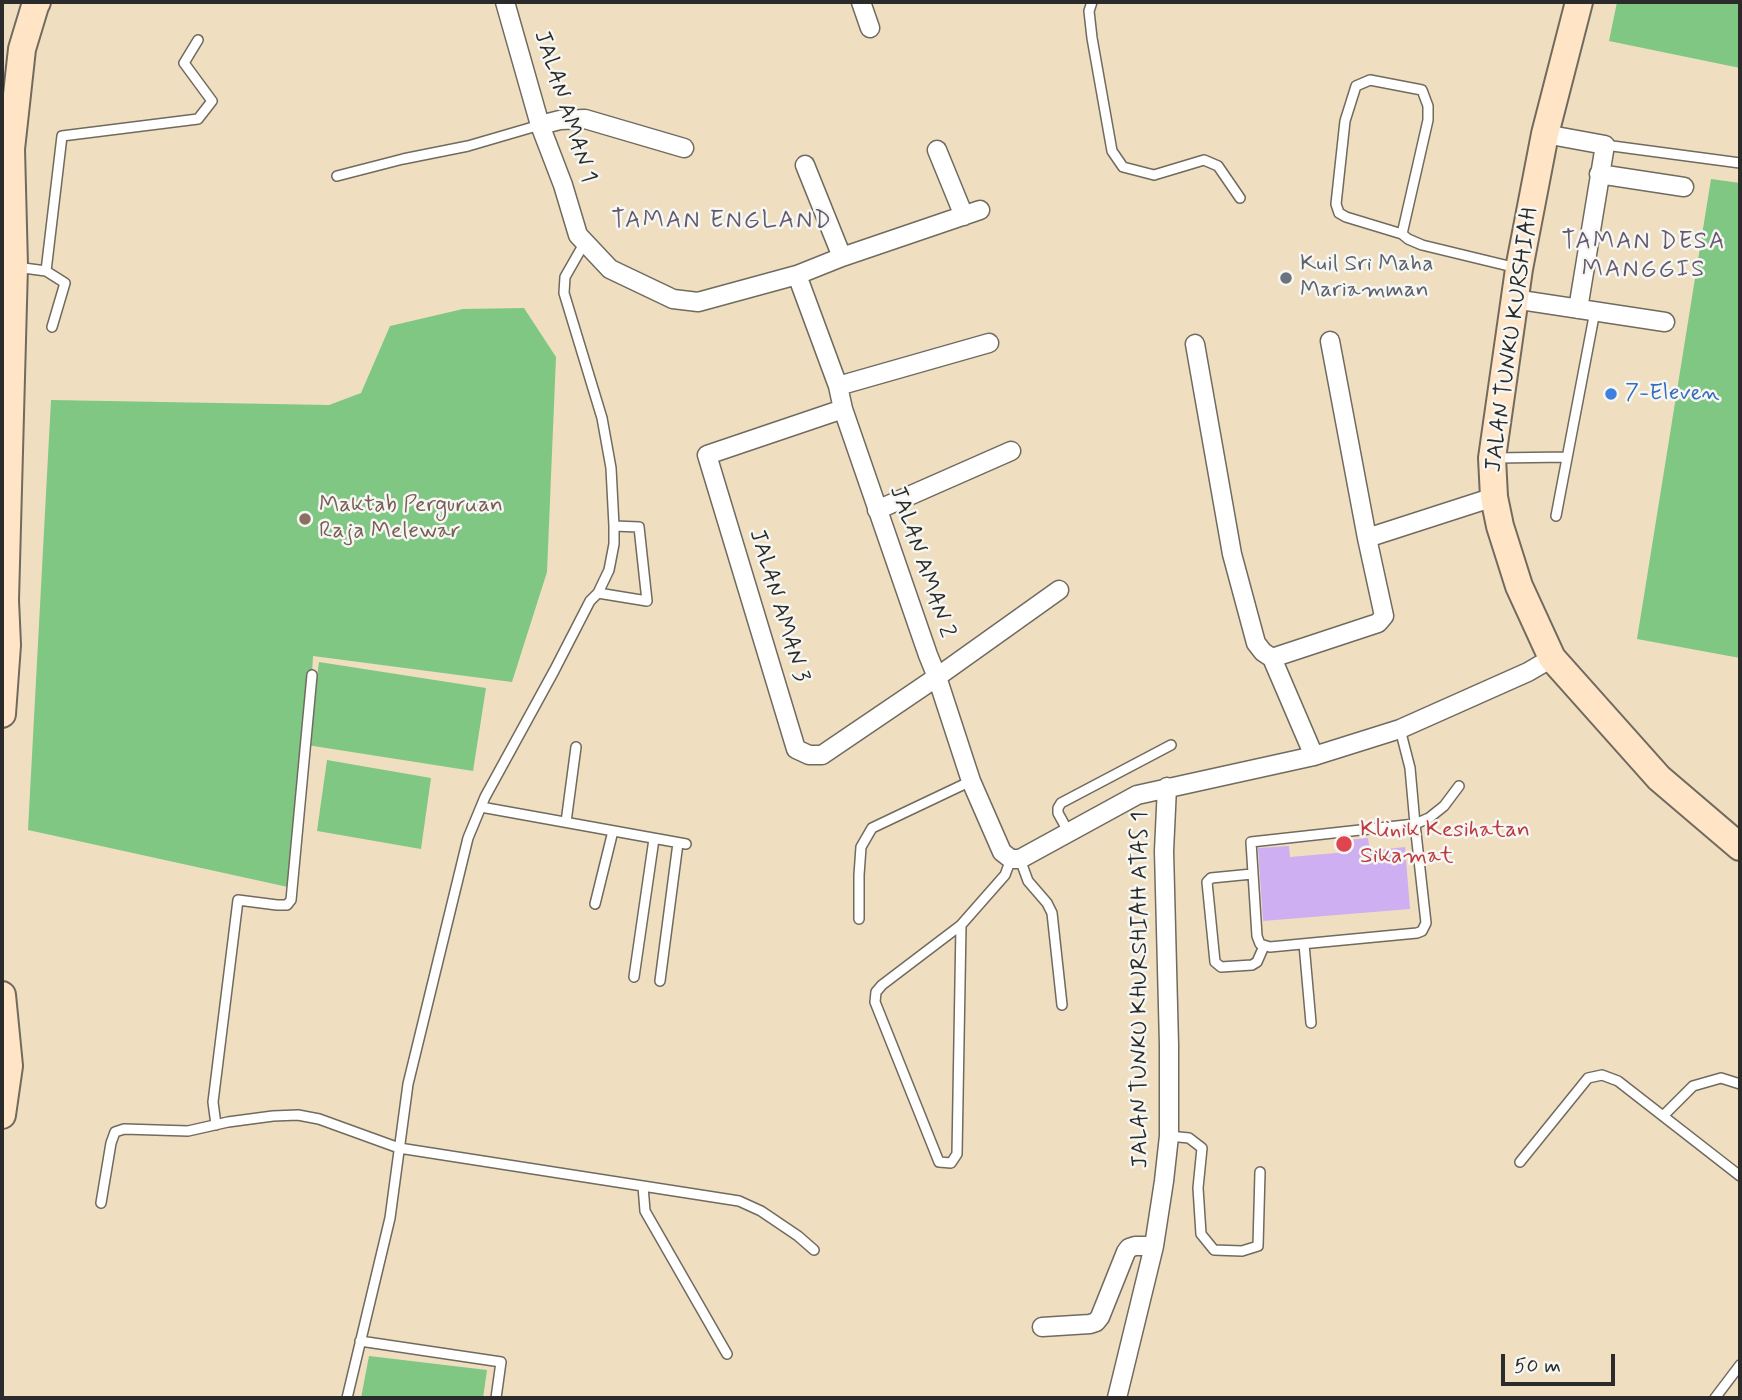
<!DOCTYPE html>
<style>
body{margin:0}
#map{position:relative;width:1742px;height:1400px;overflow:hidden;background:#efdfc0;font-family:Mynerve,sans-serif}
canvas{display:block}
.frame{position:absolute;inset:0;border:4px solid #2b2b2b;pointer-events:none}
.scale{position:absolute;left:1501px;top:1354px;width:114px;height:32px;box-sizing:border-box;border:4px solid #2b2b2b;border-top:0;padding-left:9px;font-size:21px;line-height:24px;white-space:nowrap;color:#2b2b2b;-webkit-text-stroke:5px #f6f6f2;paint-order:stroke}
</style>
<div id="map">
<canvas width="1742" height="1400"></canvas>
<div class="frame"></div>
<div class="scale">50 m</div>
</div>
<script>
const g = document.querySelector('canvas').getContext('2d');
g.lineJoin = 'round';
function fillPath(path, color) {
  g.fillStyle = color;
  g.fill(path, 'evenodd');
}
function poly(rows) {
  const path = new Path2D();
  for (const r of rows) {
    path.moveTo(r[0], r[1]);
    for (let i = 2; i < r.length; i += 2) path.lineTo(r[i], r[i + 1]);
  }
  return path;
}
function strokePath(path, color, width, dash) {
  g.strokeStyle = color;
  g.lineWidth = width;
  g.lineCap = dash ? 'butt' : 'round';
  g.setLineDash(dash || []);
  g.stroke(path);
}
function label(font, color, halo, rows, align = 'center') {
  g.font = font + ' Mynerve,sans-serif';
  g.lineWidth = 5;
  g.setLineDash([]);
  g.textBaseline = 'middle';
  g.strokeStyle = halo;
  g.fillStyle = color;
  for (const [text, x, y, turn = 0] of rows) {
    g.save();
    g.translate(x, y);
    g.rotate((+turn || 0) * Math.PI / 180);
    g.textAlign = isNaN(turn) ? turn : align;
    if (halo) g.strokeText(text, 0, 0);
    g.fillText(text, 0, 0);
    g.restore();
  }
}
fillPath(poly([
 [1617,2,1740,2,1740,68,1609,41],
 [1711,179,1740,183,1740,658,1637,639],
 [524,308,556,357,547,572,512,682,313,656,308,744,319,662,486,688,473,771,307,745,297,889,28,830,51,400,329,405,361,393,390,326,463,309],
 [327,760,431,778,421,849,317,831],
 [369,1356,487,1370,483,1398,361,1398]
]), '#7fc783');
fillPath(poly([
 [1368,838,1370,851,1405,847,1410,909,1263,921,1258,848,1289,846,1290,857,1348,852,1347,840]
]), '#ceaff1');
const lane = poly([
 [1092,2,1089,11,1092,38,1112,151,1123,167,1154,175,1204,160,1218,166,1240,198],
 [1605,145,1740,163],
 [337,176,403,159,468,146,540,125],
 [1402,234,1428,120,1428,106,1422,90,1370,80,1356,86,1345,121,1336,204,1339,213,1346,217,1402,234,1408,239,1422,245,1517,268],
 [16,267,46,271,62,136,198,119,212,101,184,63,198,40],
 [46,271,65,283,52,327],
 [1495,458,1567,457],
 [1556,516,1595,311],
 [598,593,647,601,639,527,614,526],
 [1400,729,1410,768,1415,824,1429,818,1444,806,1459,786],
 [481,807,686,844],
 [566,822,576,747],
 [1415,824,1426,923,1422,931,1417,933,1270,947,1260,944,1257,936,1251,842,1415,824],
 [1069,833,1058,813,1058,808,1061,803,1171,745],
 [1020,859,1028,881,1047,903,1052,913,1062,1005],
 [1252,874,1211,878,1207,882,1215,962,1221,967,1252,965,1257,962,1264,946],
 [595,904,613,831],
 [859,919,859,875,861,847,872,828,971,781],
 [961,925,957,1154,951,1163,939,1162,875,1002,876,992,882,985,961,925,1005,875,1011,859],
 [1304,944,1311,1023],
 [634,977,654,839],
 [660,981,678,843],
 [1663,1116,1693,1086,1721,1078,1740,1084],
 [216,1125,213,1102,238,900,277,905,287,905,291,900,312,675],
 [1169,1136,1189,1138,1202,1148,1198,1188,1201,1234,1214,1250,1242,1251,1258,1246,1260,1172],
 [1520,1162,1588,1078,1602,1075,1618,1081,1740,1176],
 [643,1186,645,1211,727,1354],
 [101,1203,111,1143,115,1132,124,1129,188,1131,228,1122,273,1116,298,1115,319,1119,399,1148,739,1201,761,1211,798,1236,814,1250],
 [360,1341,501,1362,496,1398],
 [347,1398,390,1218,408,1084,468,838,485,797,554,671,590,601,598,593,609,570,614,544,614,526,611,468,602,418,564,293,565,277,585,242],
 [1715,1398,1740,1365]
]);
const street = poly([
 [505,2,540,125,563,185,578,235,610,269,673,299,698,302,797,275,842,257,980,210],
 [861,2,870,28],
 [540,125,560,120,585,119,684,148],
 [1545,134,1605,145,1578,309],
 [937,150,964,216],
 [805,165,842,257],
 [1599,174,1684,187],
 [797,275,838,386,843,409,928,655,937,677,971,781,1002,852,1011,859,1020,859,1137,795,1314,756,1400,729,1528,672,1552,658],
 [1514,299,1665,322],
 [1330,341,1367,538],
 [1195,344,1232,554,1256,643,1263,652,1272,658,1314,756],
 [838,386,989,343],
 [843,409,707,455,796,749,809,755,822,755,937,677,1059,590],
 [877,510,1011,451],
 [1272,658,1378,623,1384,616,1367,538,1494,497],
 [1042,1327,1090,1324,1096,1322,1100,1317,1126,1252,1129,1248,1135,1246,1154,1246],
 [1117,1398,1154,1246,1164,1181,1169,1136,1169,1045,1164,851,1167,787]
]);
const secondary = poly([
 [1579,2,1545,134,1519,269,1492,458,1494,497,1500,526,1519,586,1552,658,1659,778,1740,847],
 [2,714,7,645,5,600,14,266,11,149,22,49,35,6,37,2],
 [2,995,9,1066,2,1115]
]);
strokePath(lane, '#706a5f', 12);
strokePath(street, '#706a5f', 21);
strokePath(secondary, '#706a5f', 30);
strokePath(lane, '#fff', 9);
strokePath(street, '#fff', 18);
strokePath(secondary, '#ffe4c6', 26);
for (const [x, y, r, color] of [
 [1286,278,7,"#6b7280"],
 [1611,394,7,"#3f7fe0"],
 [305,519,7,"#8d6e63"],
 [1344,844,9,"#e0444e"]
]) {
  const dot = new Path2D();
  dot.arc(x, y, r, 0, 2 * Math.PI);
  g.fillStyle = color;
  g.fill(dot);
  strokePath(dot, '#f6f6f2', 2.5);
}
label('23px', '#2b2b2b', '#f6f6f2', [
 ["JALAN AMAN 1",564,107,72],
 ["JALAN TUNKU KURSHIAH",1513,340,-82],
 ["JALAN AMAN 2",921,562,71],
 ["JALAN AMAN 3",778,606,73],
 ["JALAN TUNKU KHURSHIAH ATAS 1",1141,990,-90]
]);
label('23px', '#5b616d', '#f6f6f2', [
 ["Kuil Sri Maha",1300,265],
 ["Mariamman",1300,291]
], 'left');
label('23px', '#366cbe', '#f6f6f2', [
 ["7-Eleven",1625,394]
], 'left');
label('23px', '#785e54', '#f6f6f2', [
 ["Maktab Perguruan",319,506],
 ["Raja Melewar",319,532]
], 'left');
label('23px', '#be3a42', '#f6f6f2', [
 ["Klinik Kesihatan",1360,831],
 ["Sikamat",1360,857]
], 'left');
g.letterSpacing = '2px';
label('24px', '#645970', '#f6f6f2', [
 ["TAMAN ENGLAND",722,222],
 ["TAMAN DESA",1644,243],
 ["MANGGIS",1644,271]
]);
g.letterSpacing = '0px';
</script>
